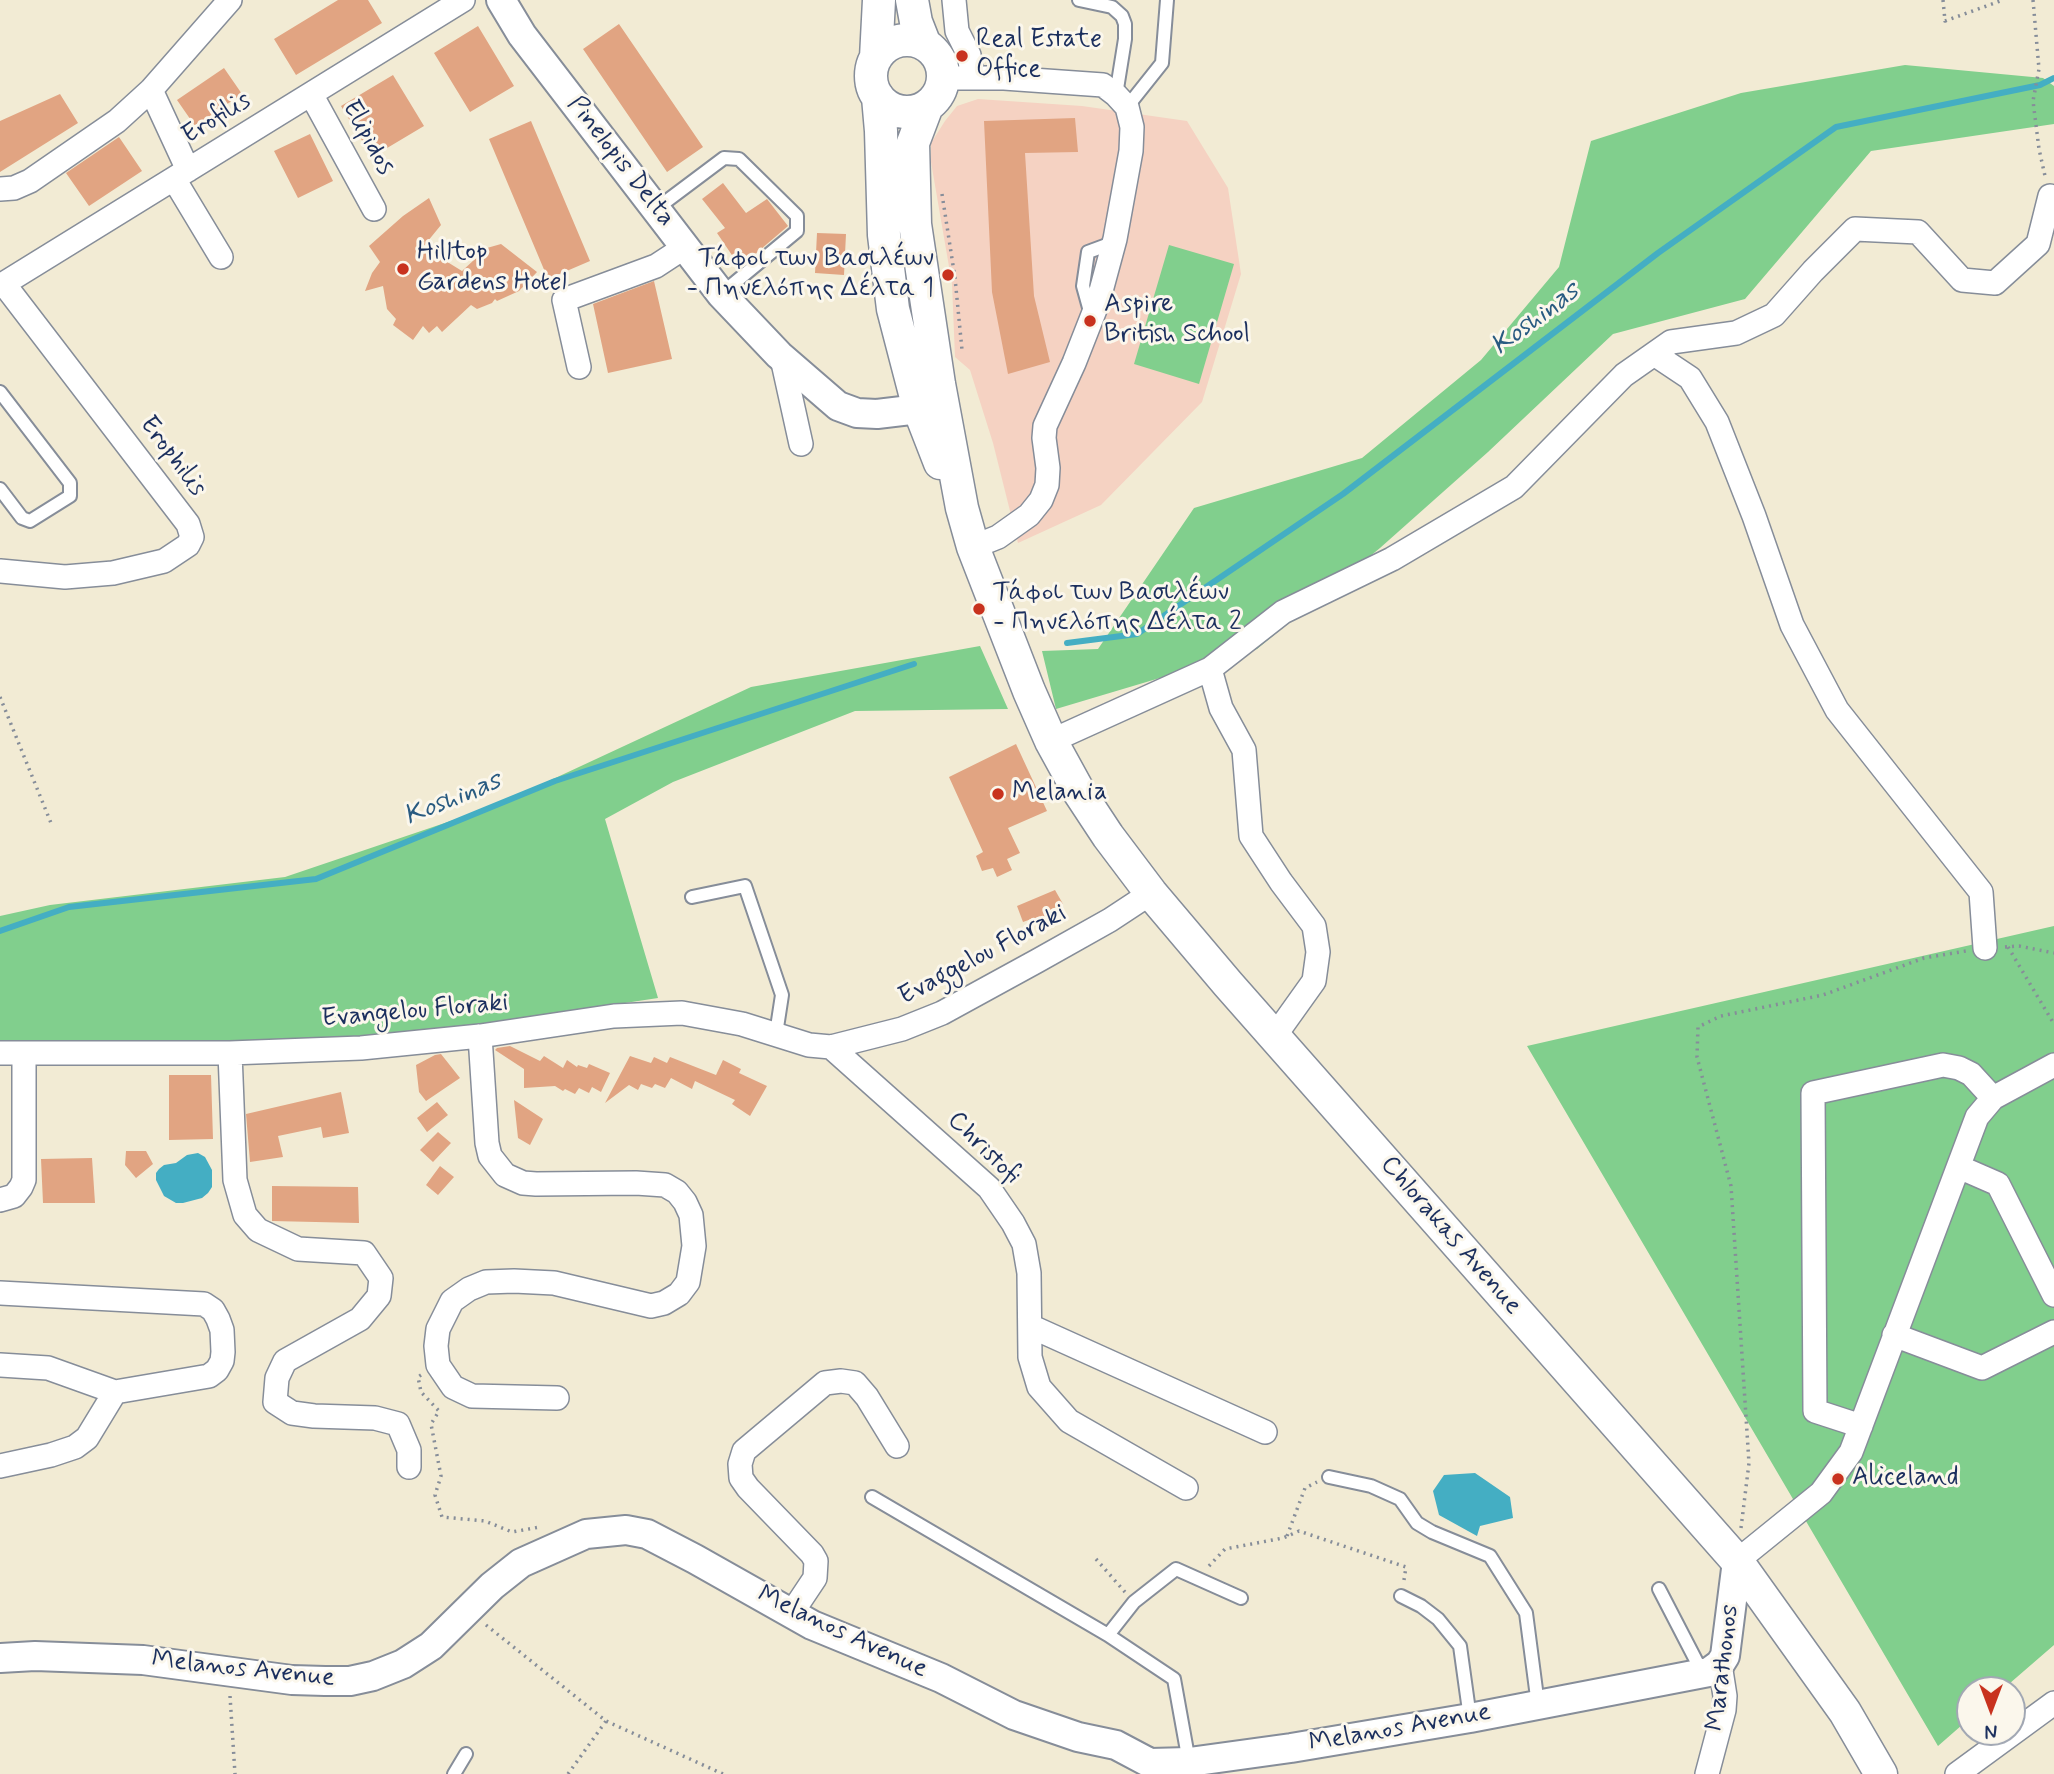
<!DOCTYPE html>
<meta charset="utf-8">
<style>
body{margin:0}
#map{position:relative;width:2054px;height:1774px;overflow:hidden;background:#f2ebd4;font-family:Mynerve,sans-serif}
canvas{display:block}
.north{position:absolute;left:1956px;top:1676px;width:70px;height:70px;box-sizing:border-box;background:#fbf7ec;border:2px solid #a1a7b3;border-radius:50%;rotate:180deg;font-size:19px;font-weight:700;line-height:28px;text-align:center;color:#1b2f5e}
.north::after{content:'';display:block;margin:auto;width:24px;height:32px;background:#c8321e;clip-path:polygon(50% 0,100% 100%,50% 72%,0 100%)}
</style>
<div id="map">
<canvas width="2054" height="1774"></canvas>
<div class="north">N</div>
</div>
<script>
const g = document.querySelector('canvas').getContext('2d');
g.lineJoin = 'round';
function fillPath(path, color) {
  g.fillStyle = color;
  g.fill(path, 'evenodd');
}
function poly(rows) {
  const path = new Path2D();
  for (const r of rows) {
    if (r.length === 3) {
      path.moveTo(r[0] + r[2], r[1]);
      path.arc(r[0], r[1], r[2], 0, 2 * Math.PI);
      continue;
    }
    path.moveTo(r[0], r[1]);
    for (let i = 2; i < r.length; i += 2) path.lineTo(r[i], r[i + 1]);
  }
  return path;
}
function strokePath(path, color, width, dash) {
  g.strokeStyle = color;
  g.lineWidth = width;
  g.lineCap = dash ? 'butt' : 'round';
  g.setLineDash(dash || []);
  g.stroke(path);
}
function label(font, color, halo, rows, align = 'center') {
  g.font = font + ' Mynerve,sans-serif';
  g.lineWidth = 6;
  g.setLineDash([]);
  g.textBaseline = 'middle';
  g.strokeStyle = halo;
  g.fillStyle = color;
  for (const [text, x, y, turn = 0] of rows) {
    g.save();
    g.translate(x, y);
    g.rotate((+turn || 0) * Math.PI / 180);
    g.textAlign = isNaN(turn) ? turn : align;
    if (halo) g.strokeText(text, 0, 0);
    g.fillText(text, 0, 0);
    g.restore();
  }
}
fillPath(poly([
 [978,99,1082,106,1187,121,1228,188,1241,274,1202,402,1101,505,1018,543,993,443,970,370,955,357,952,284,931,162,931,143,945,121,957,106]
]), '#f5d2c2');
fillPath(poly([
 [1905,65,2043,78,2054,86,2054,124,1871,151,1745,299,1613,334,1488,452,1380,548,1257,649,1056,709,1042,651,1098,649,1194,508,1362,458,1481,360,1559,267,1591,141,1741,93],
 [1169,245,1234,264,1199,384,1134,364],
 [980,646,1008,709,855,711,673,782,605,819,658,998,361,1043,0,1042,0,916,50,905,285,877,495,806,751,687],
 [2054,926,2054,1645,2002,1690,1970,1690,1970,1718,1938,1746,1527,1046]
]), '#81cf8d');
fillPath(poly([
 [198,1153,205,1157,212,1170,212,1187,208,1193,202,1198,183,1203,176,1203,164,1196,156,1180,156,1173,159,1169,164,1165,176,1163,187,1155],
 [1475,1473,1510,1497,1513,1518,1480,1526,1477,1536,1439,1515,1433,1491,1444,1475]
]), '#44aec3');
strokePath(poly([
 [1067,643,1137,634,1343,494,1658,253,1836,127,2040,85,2054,78],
 [0,931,69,907,316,879,555,781,914,664]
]), '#44aec3', 6);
fillPath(poly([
 [338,0,368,0,382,23,296,75,274,39],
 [619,24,703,147,667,172,583,49],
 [478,26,514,86,470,112,434,53],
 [224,68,242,94,195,126,177,100],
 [393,75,424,126,372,157,341,106],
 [60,94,78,123,0,172,0,121],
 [1075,118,1078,152,1025,153,1034,296,1050,362,1008,374,992,292,984,121],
 [531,121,590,261,548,279,489,139],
 [310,134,333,181,298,198,274,151],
 [119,137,142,171,89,206,66,173],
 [723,183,746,213,767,199,788,226,740,267,717,233,725,228,702,199],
 [429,198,441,225,423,247,462,271,487,248,501,244,537,272,519,291,497,301,495,299,492,303,477,309,471,305,442,332,437,326,429,333,423,326,413,340,393,325,396,319,387,309,383,286,365,291,372,273,380,262,369,246,403,216],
 [817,233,846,234,844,275,815,273],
 [654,281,672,359,608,373,593,304],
 [1016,744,1047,811,1008,828,1020,853,1007,859,1012,870,997,877,993,868,982,871,976,856,983,852,949,777],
 [1055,890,1063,904,1050,910,1055,920,1039,927,1034,918,1023,922,1017,906],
 [510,1046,540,1061,544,1056,563,1068,567,1060,577,1067,578,1065,587,1068,589,1064,610,1073,601,1092,592,1087,589,1093,579,1088,575,1094,565,1089,563,1091,555,1086,524,1088,524,1069,495,1050,497,1048],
 [441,1054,460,1078,426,1101,419,1092,416,1065,435,1055],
 [630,1056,651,1063,654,1057,667,1063,670,1057,716,1075,723,1060,741,1069,739,1073,767,1086,750,1116,732,1104,735,1100,695,1081,692,1089,671,1078,665,1088,655,1084,652,1088,641,1084,638,1090,629,1085,605,1103],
 [169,1075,211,1075,213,1139,169,1140],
 [341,1092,349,1133,323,1138,321,1127,278,1136,283,1157,250,1162,246,1114],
 [514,1100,543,1119,530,1145,518,1138],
 [437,1102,448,1115,427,1132,417,1118],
 [438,1132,451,1143,433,1162,420,1150],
 [126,1151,146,1151,153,1164,136,1178,125,1165],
 [92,1158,95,1203,43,1203,41,1159],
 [440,1166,454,1177,438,1195,426,1185],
 [272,1186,358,1187,359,1223,272,1221]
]), '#e1a482');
const service = poly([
 [1079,0,1112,7,1122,16,1125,24,1125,39,1116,95],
 [1127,107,1162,63,1167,0],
 [656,209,724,158,739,159,797,216,797,231,721,294],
 [1091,315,1083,286,1088,252,1115,242],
 [0,392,70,483,70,496,30,521,22,518,0,489],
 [692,897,745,886,782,995,776,1034],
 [1329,1477,1371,1486,1400,1499,1417,1523,1432,1532,1490,1556,1526,1613,1538,1705],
 [872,1497,1108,1635],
 [1659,1589,1702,1672],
 [1401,1596,1421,1606,1438,1619,1460,1646,1470,1718],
 [1189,1762,1174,1679,1108,1635,1134,1602,1176,1569,1241,1598],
 [454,1774,466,1754]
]);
const minor = poly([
 [954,0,957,31,969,55,973,78],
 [943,78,1004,78,1103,85,1116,95,1127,107,1132,127,1131,151,1115,239,1098,302,1074,363,1045,426,1044,438,1048,468,1047,485,1041,500,1029,515,998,537,973,547],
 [151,90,188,170],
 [311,94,374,209],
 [174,179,221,257],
 [0,189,14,188,30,181,117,121,151,90,230,0],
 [0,286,463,0],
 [1654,354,1690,378,1717,422,1754,516,1792,625,1837,710,1981,892,1985,948],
 [782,358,801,444],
 [579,367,564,300,656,266,685,247],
 [0,571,65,577,113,573,164,561,188,545,192,537,188,524,4,284],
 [1210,669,1221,708,1244,750,1251,836,1281,882,1314,926,1318,952,1314,981,1274,1037],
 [1051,741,1210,669,1283,612,1392,559,1514,487,1624,375,1671,342,1736,333,1774,315,1813,271,1855,229,1918,232,1962,280,1995,283,2038,244,2050,196],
 [480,1036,487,1143,490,1156,505,1175,523,1183,536,1184,636,1183,665,1185,677,1192,685,1202,691,1215,694,1246,688,1282,679,1294,664,1303,651,1306,554,1283,514,1281,486,1282,469,1289,452,1301,438,1329,436,1346,438,1365,453,1387,472,1396,557,1398],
 [831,1047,989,1188,1013,1223,1024,1244,1029,1273,1030,1357,1039,1387,1069,1421,1186,1488],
 [0,1053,230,1053,361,1048,480,1036,614,1016,682,1013,742,1024,809,1045,831,1047,902,1029,942,1013,1037,961,1110,920,1151,893],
 [230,1053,235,1180,245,1215,258,1230,298,1249,364,1253,381,1278,379,1296,360,1319,285,1361,277,1378,275,1402,292,1413,314,1416,375,1418,398,1424,409,1450,409,1467],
 [1959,1167,1998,1184,2054,1295],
 [0,1200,14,1196,21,1187,24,1180,24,1053],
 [0,1293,204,1304,213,1310,218,1319,222,1330,223,1352,222,1361,217,1370,209,1376,115,1392,48,1368,0,1365],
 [1030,1326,1265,1432],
 [1894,1335,1982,1368,2054,1332],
 [1861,1426,1815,1411,1813,1093,1943,1065,1959,1068,1971,1074,1993,1098],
 [0,1466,51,1455,75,1447,87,1438,115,1392],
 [1737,1561,1821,1493,1851,1452,1977,1117,1993,1098,2054,1065],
 [791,1614,815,1578,816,1561,812,1554,748,1488,741,1478,740,1464,744,1451,825,1383,841,1381,855,1383,867,1397,897,1446],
 [1707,1774,1724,1710,1725,1696,1720,1664],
 [1957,1774,2054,1703]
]);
const tertiary = poly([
 [501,0,522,35,721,294,779,355,838,406,857,413,877,414,919,409],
 [0,1658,35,1656,143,1660,292,1680,325,1681,350,1681,373,1676,403,1664,431,1646,492,1586,521,1563,586,1534,626,1530,647,1534,695,1559,812,1625,941,1678,1014,1715,1078,1737,1116,1745,1150,1763,1189,1762,1291,1748,1470,1718,1709,1672,1720,1664,1725,1656,1737,1561]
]);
const secondary = poly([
 [912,0,916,22,925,45],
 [907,76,36],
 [876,58,879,0],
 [878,97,881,131,884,235,893,309,919,409,940,463],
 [927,106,913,143,915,224,939,384,962,508,973,547,1029,691,1051,741,1079,792,1108,836,1151,893,1228,984,1737,1561,1845,1712,1881,1774]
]);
strokePath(service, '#868d99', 16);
strokePath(minor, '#868d99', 26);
strokePath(tertiary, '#868d99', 32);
strokePath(secondary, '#868d99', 35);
strokePath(poly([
 [1943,0,1945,21,2003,0],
 [2033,0,2039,69,2033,101,2039,149,2045,176],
 [942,194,955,278,962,350],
 [0,697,51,823],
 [2005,947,2019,946,2054,953],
 [2008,947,2054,1024],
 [421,1375,418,1377,421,1392,439,1411,431,1424,441,1476,435,1495,442,1517,485,1521,512,1532,540,1527],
 [1741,1528,1749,1463,1731,1186,1697,1057,1698,1027,1721,1016,1823,995,1924,958,1966,951],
 [1287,1536,1305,1488,1317,1482],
 [1096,1559,1125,1592],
 [1209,1566,1225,1549,1283,1538,1299,1531,1406,1567,1404,1580],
 [486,1625,606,1721,723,1774],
 [230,1696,235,1774],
 [568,1774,606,1721]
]), '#868d99', 3.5, [2, 5]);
strokePath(service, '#fff', 12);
strokePath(minor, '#fff', 23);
strokePath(tertiary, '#fff', 28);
strokePath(secondary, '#fff', 32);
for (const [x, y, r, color] of [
 [962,56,7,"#c8321e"],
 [403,269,7,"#c8321e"],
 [948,275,7,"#c8321e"],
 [1090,321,7,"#c8321e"],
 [979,609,7,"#c8321e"],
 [998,794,7,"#c8321e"],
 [1838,1479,7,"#c8321e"]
]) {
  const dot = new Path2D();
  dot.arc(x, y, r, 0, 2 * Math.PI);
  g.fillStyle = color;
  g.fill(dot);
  strokePath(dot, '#fbf7ec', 2.5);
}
label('26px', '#1b2f5e', '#fbf7ec', [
 ["Real Estate",976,41],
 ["Office",976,71],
 ["Hilltop",417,254],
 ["Gardens Hotel",417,284],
 ["Τάφοι των Βασιλέων",934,260,"right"],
 ["- Πηνελόπης Δέλτα 1",934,290,"right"],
 ["Aspire",1104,306],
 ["British School",1104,336],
 ["Τάφοι των Βασιλέων",993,594],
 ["- Πηνελόπης Δέλτα 2",993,624],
 ["Melania",1012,794],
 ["Aliceland",1852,1479]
], 'left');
label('26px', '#1b2f5e', '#fbf7ec', [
 ["Erofilis",217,119,-32],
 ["Elipidos",367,138,61],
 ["Pinelopis Delta",620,162,52],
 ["Erophilis",172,457,53],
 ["Evaggelou Floraki",983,956,-28],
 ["Evangelou Floraki",415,1012,-5],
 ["Christofi",983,1149,45],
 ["Chlorakas Avenue",1450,1236,49],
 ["Melanos Avenue",842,1633,25],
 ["Marathonos",1724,1668,-83],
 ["Melanos Avenue",243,1670,6],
 ["Melanos Avenue",1400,1729,-10]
]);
label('italic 28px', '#295b81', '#fbf7ec', [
 ["Koshinas",1536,320,-37],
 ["Koshinas",453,800,-22]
]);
</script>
